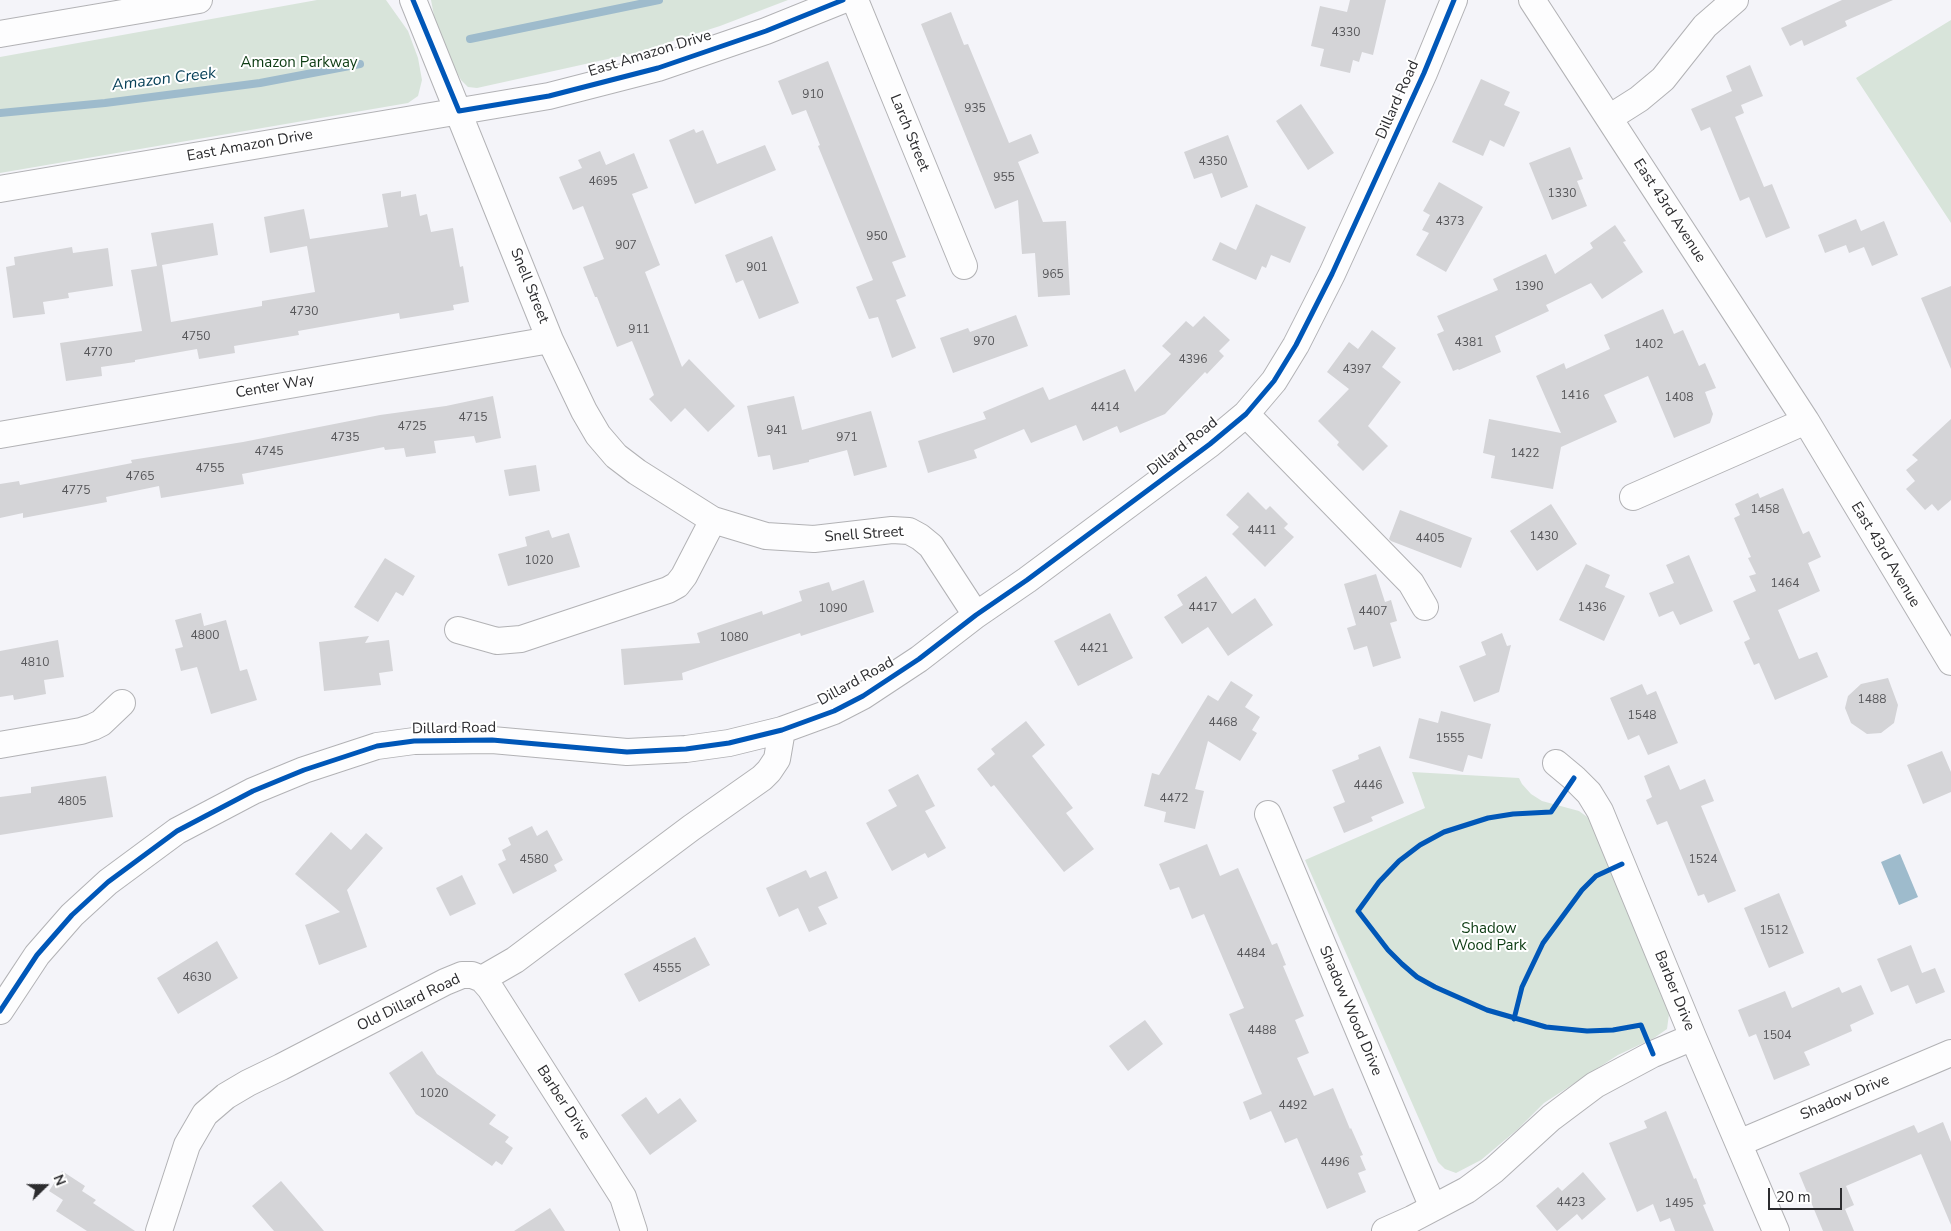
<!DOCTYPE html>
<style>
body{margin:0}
#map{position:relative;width:1951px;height:1231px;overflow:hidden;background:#f4f4f9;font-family:"Nunito Sans",sans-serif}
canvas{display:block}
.north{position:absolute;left:20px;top:1161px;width:50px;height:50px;-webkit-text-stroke:4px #fff;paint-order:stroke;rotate:68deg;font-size:14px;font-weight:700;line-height:20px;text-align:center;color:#2c2c2f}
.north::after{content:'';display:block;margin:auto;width:18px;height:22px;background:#2c2c2f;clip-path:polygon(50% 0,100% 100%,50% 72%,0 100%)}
.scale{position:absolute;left:1768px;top:1188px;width:74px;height:22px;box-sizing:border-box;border:2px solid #2c2c2f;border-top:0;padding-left:6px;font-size:15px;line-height:18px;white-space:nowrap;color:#2c2c2f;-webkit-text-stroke:4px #fff;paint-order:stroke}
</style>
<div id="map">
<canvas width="1951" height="1231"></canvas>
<div class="north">N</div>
<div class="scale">20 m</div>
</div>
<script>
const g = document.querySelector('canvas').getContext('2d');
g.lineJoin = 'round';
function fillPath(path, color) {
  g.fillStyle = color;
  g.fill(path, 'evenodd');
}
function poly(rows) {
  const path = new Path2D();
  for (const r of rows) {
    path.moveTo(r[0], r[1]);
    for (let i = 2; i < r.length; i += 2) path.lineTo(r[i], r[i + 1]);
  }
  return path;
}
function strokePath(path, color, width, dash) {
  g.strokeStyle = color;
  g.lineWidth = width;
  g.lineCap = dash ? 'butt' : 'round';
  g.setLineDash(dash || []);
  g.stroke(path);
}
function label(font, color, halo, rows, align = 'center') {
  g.font = font + ' "Nunito Sans",sans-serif';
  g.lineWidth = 4;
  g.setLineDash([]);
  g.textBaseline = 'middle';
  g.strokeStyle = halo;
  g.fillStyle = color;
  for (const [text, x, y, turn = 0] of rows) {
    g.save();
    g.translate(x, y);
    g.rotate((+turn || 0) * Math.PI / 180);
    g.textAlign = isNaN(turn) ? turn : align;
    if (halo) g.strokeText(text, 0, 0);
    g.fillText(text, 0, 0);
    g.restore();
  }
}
fillPath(poly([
 [317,0,386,0,408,31,418,58,422,80,418,96,408,103,0,173,0,57],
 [431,0,788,0,720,26,635,53,477,88,468,87,461,80,447,54,434,16],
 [1951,20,1951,223,1856,78],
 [1412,772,1519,778,1522,784,1531,794,1542,801,1579,811,1590,819,1669,1014,1667,1029,1654,1038,1618,1055,1544,1103,1518,1129,1481,1160,1456,1173,1445,1169,1438,1162,1305,860,1425,808]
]), '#d8e4da');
fillPath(poly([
 [1900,854,1918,897,1899,905,1881,862]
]), '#9ebbcc');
strokePath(poly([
 [470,39,659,0],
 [0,113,105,103,260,83,360,64]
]), '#9ebbcc', 8);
fillPath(poly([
 [1350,0,1386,0,1373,55,1362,52,1359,62,1353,60,1350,73,1320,66,1324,49,1311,46,1320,6,1347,12],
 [1842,0,1893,0,1845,21,1847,26,1804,46,1802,40,1790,46,1781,28],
 [951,12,964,45,968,44,1009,143,1031,134,1039,153,1018,162,1043,222,1066,221,1070,295,1038,297,1035,253,1022,254,1018,200,995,209,921,24],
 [828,61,906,257,892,262,906,296,896,300,916,348,892,358,878,317,869,319,856,287,873,280,818,146,820,145,806,110,792,115,778,81],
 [1750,65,1763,96,1741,105,1744,113,1735,117,1764,187,1772,184,1790,228,1766,238,1749,197,1740,201,1710,127,1701,131,1691,109,1732,91,1726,76],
 [1481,79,1510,92,1504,105,1520,112,1504,147,1490,140,1483,156,1452,142],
 [1301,104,1334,153,1308,170,1276,121],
 [694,129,696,133,703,130,717,164,765,145,776,170,695,204,669,140],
 [1228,135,1248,187,1221,198,1212,173,1194,179,1184,152],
 [1570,147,1583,179,1577,181,1587,206,1552,220,1529,163],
 [600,151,606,165,634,153,648,188,632,194,660,265,645,272,682,367,689,359,735,406,708,432,685,408,671,422,649,399,654,395,632,341,617,347,597,297,595,297,583,267,604,259,583,206,573,210,559,177,582,168,578,160],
 [1439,182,1483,207,1446,272,1416,255,1429,233,1422,230,1430,215,1423,211],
 [401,191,401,197,416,194,420,216,427,214,431,232,453,228,460,267,463,266,469,302,453,305,454,310,400,319,399,313,298,331,299,335,234,346,235,353,199,359,197,349,135,360,135,362,101,367,102,376,66,381,60,343,142,331,131,270,157,266,151,233,213,223,218,255,162,265,171,322,262,306,262,301,315,292,307,246,270,253,264,217,304,209,310,239,388,227,382,194],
 [1256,204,1306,227,1290,263,1271,255,1266,268,1262,266,1256,280,1212,260,1220,242,1236,250],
 [1856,219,1861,231,1884,221,1898,255,1872,266,1864,247,1849,253,1846,245,1825,253,1818,235],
 [1615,225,1626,241,1623,242,1643,272,1602,299,1591,283,1546,305,1549,311,1495,336,1501,352,1459,370,1458,369,1453,371,1437,334,1444,331,1437,316,1498,290,1493,279,1546,254,1555,274,1593,248,1590,243],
 [772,236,799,303,759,319,743,280,736,283,725,255],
 [72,247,73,253,108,248,113,286,68,293,69,298,43,302,45,314,13,318,6,267,15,265,14,257],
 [1951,286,1951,369,1921,298],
 [1663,309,1674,334,1683,330,1699,366,1705,363,1716,388,1705,392,1713,414,1710,423,1674,438,1648,376,1604,395,1617,422,1561,447,1553,489,1491,478,1495,456,1483,453,1489,419,1561,433,1536,376,1564,363,1566,369,1610,349,1604,335],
 [1016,315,1028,346,953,373,940,338,968,328,970,332],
 [1204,316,1230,340,1219,351,1224,356,1207,374,1205,372,1165,414,1120,433,1117,426,1083,441,1076,425,1031,443,1024,429,974,450,977,458,928,473,918,441,986,419,983,412,1043,387,1049,400,1125,369,1135,392,1171,354,1162,346,1186,321,1193,327],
 [1372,330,1396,348,1382,367,1401,382,1368,426,1388,446,1363,471,1337,445,1339,442,1318,421,1349,389,1327,372,1349,342,1358,349],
 [493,396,501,438,476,443,474,436,434,441,436,453,406,457,404,448,385,450,384,447,242,474,244,484,161,498,159,486,106,497,107,502,23,518,23,513,0,518,0,484,19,481,20,485,132,463,131,460,243,442,380,415,446,406],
 [794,396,802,430,871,411,887,467,854,476,847,450,809,460,809,462,773,470,770,455,758,457,747,406],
 [1951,419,1951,500,1938,511,1932,504,1925,510,1906,489,1915,481,1906,470,1918,460,1912,455],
 [536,465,540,491,509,496,504,470],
 [1783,488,1803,534,1809,531,1821,557,1808,563,1820,591,1778,610,1799,659,1817,652,1828,677,1775,700,1759,663,1754,665,1744,642,1750,639,1733,601,1756,591,1749,576,1756,574,1748,558,1751,557,1734,518,1740,515,1735,504,1758,493,1760,498],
 [1248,492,1266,510,1270,506,1288,524,1284,528,1294,537,1265,567,1232,534,1239,527,1226,515],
 [1551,504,1577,544,1537,571,1510,531],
 [1400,510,1472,538,1461,568,1391,541,1389,539],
 [549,530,552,538,569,533,580,567,508,586,498,554,527,546,525,537],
 [1689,555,1713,611,1680,625,1673,611,1659,617,1649,593,1674,583,1666,565],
 [385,558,415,576,403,596,396,592,378,622,354,607],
 [1586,564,1610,575,1605,587,1625,596,1604,641,1559,620],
 [1376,574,1385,602,1391,600,1397,621,1390,623,1401,658,1373,667,1367,646,1354,650,1347,628,1356,625,1344,584],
 [1206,576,1232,614,1255,598,1273,625,1228,656,1208,627,1182,644,1164,617,1183,605,1177,595],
 [864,580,874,612,801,636,800,633,682,673,683,680,624,685,621,649,700,643,697,633,762,611,763,615,802,601,799,591,829,582,832,591],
 [201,613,204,626,226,620,240,671,247,669,257,700,211,714,197,667,181,671,175,649,183,647,175,620],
 [1110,613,1133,658,1078,686,1054,641],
 [1502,633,1507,646,1511,645,1499,692,1474,702,1459,666,1486,655,1481,642],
 [369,636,365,643,389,640,393,671,379,673,381,685,324,691,319,642],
 [58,640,64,677,44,680,46,694,14,700,13,695,0,697,0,651],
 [1888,678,1898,705,1894,723,1881,733,1867,734,1851,723,1845,708,1848,696,1861,684],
 [1231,681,1253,695,1245,707,1260,717,1252,730,1257,733,1240,761,1208,741,1195,789,1204,791,1195,829,1164,822,1166,812,1144,806,1152,773,1159,775,1208,695,1218,701],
 [1642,684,1647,695,1656,691,1678,743,1648,755,1639,735,1628,740,1610,698],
 [1441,711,1491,724,1482,759,1468,755,1463,772,1409,758,1419,718,1438,723],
 [1026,721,1045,745,1032,756,1073,808,1066,813,1094,849,1064,872,994,785,991,787,977,769,995,754,991,749],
 [1380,746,1404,803,1371,817,1373,821,1344,833,1333,807,1345,802,1332,770,1359,759,1358,755],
 [1942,751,1951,772,1951,792,1923,804,1907,765],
 [1669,765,1680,790,1705,779,1714,801,1701,806,1736,891,1708,903,1704,894,1698,896,1667,821,1657,825,1646,800,1652,797,1644,776],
 [918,774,935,806,925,811,946,848,928,858,925,853,892,871,866,823,897,806,888,790],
 [106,776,113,817,0,835,0,797,31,793,31,787],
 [532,826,537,836,547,830,563,860,554,865,557,871,513,894,498,864,506,860,502,850,511,845,508,838],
 [331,832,351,850,366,833,383,848,347,890,367,947,319,965,305,925,340,912,295,874],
 [1207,844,1220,876,1238,868,1272,945,1277,943,1286,965,1283,966,1304,1016,1295,1020,1309,1053,1297,1058,1314,1096,1333,1088,1350,1129,1351,1128,1363,1155,1360,1156,1366,1170,1358,1173,1366,1192,1327,1209,1297,1138,1285,1143,1271,1111,1250,1120,1243,1102,1262,1094,1229,1014,1244,1008,1204,914,1192,919,1179,887,1170,890,1159,864],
 [806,870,810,878,826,871,838,898,818,907,827,924,809,932,798,908,779,917,766,888],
 [462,875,476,904,450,916,436,888],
 [1779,893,1804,953,1769,968,1744,908],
 [695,937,710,965,639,1002,624,974],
 [217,941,238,978,178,1014,157,978],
 [1911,945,1922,973,1935,968,1945,992,1916,1004,1908,985,1891,992,1877,959],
 [1861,985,1874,1014,1850,1025,1852,1031,1804,1052,1810,1065,1774,1080,1756,1034,1749,1037,1738,1010,1785,991,1792,1008,1839,987,1842,993],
 [1145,1020,1163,1044,1128,1071,1109,1046],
 [422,1051,437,1074,496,1115,489,1124,509,1137,505,1142,513,1148,502,1165,496,1161,492,1166,416,1114,389,1073],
 [646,1097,658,1114,680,1098,697,1121,650,1155,621,1115],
 [1666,1111,1694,1179,1696,1178,1706,1204,1703,1205,1714,1231,1675,1231,1670,1218,1660,1222,1653,1204,1637,1212,1609,1143,1647,1128,1644,1121],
 [1943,1122,1951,1142,1951,1225,1921,1154,1846,1186,1854,1205,1845,1209,1854,1231,1823,1231,1799,1173,1914,1125,1918,1133],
 [62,1171,85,1186,82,1191,96,1200,93,1203,135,1231,87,1231,56,1211,63,1200,49,1191],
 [1583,1172,1606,1199,1582,1220,1577,1214,1557,1231,1536,1206,1558,1187,1562,1191],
 [281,1181,324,1231,274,1231,252,1206],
 [550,1208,565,1231,514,1231]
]), '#d4d4d7');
const minor = poly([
 [413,0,550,340,584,411,598,435,616,456,637,472,713,520,766,536,814,539,892,530,909,531,920,537,931,546,976,615],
 [855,0,964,266],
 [1532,0,1806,421,1951,662],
 [0,34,199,0],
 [1609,118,1639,99,1663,79,1705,26,1735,0],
 [0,189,549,96,658,68,766,31,843,0],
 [1246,414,1411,583,1425,607],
 [0,435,550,340],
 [1633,497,1806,421],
 [458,630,497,641,521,639,668,590,677,585,684,576,713,520],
 [0,745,81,731,93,727,101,723,122,703],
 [1556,763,1574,778,1589,793,1600,811,1693,1037,1776,1231],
 [1268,814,1433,1208],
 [482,979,490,988,623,1197,634,1231],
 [0,1011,37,955,72,915,108,882,177,831,253,791,304,770,377,746,414,741,492,740,627,752,686,749,729,743,782,730,834,711,863,696,919,659,976,615,1027,580,1210,444,1246,414,1274,381,1296,345,1332,274,1424,73,1454,0],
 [1739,1143,1951,1053],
 [159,1231,187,1145,205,1114,226,1096,248,1083,281,1067,445,982,462,975,472,975,482,979,515,960,691,828,762,778,769,771,777,759,782,730],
 [1385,1231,1412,1219,1467,1190,1494,1170,1551,1118,1595,1085,1653,1054,1693,1037]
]);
strokePath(minor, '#b2b2b5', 28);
strokePath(minor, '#fdfdfe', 26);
strokePath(poly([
 [413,0,459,111,549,96,658,68,766,31,843,0],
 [1574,778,1551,812,1513,814,1488,818,1444,832,1420,845,1399,861,1379,882,1358,911,1388,950,1402,964,1417,977,1435,987,1487,1010,1546,1027,1587,1031,1613,1030,1641,1025,1653,1054],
 [0,1011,37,955,72,915,108,882,177,831,253,791,304,770,377,746,414,741,492,740,627,752,686,749,729,743,782,730,834,711,863,696,919,659,976,615,1027,580,1210,444,1246,414,1274,381,1296,345,1332,274,1424,73,1454,0],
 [1514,1019,1522,987,1543,943,1582,890,1596,876,1622,864]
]), '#0057b8', 5);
label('12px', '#565659', null, [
 ["4330",1346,33],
 ["910",813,95],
 ["935",975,109],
 ["4350",1213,162],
 ["955",1004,178],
 ["4695",603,182],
 ["1330",1562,194],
 ["4373",1450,222],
 ["950",877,237],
 ["907",626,246],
 ["901",757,268],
 ["965",1053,275],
 ["1390",1529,287],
 ["4730",304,312],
 ["911",639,330],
 ["4750",196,337],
 ["970",984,342],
 ["4381",1469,343],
 ["1402",1649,345],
 ["4770",98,353],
 ["4396",1193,360],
 ["4397",1357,370],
 ["1416",1575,396],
 ["1408",1679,398],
 ["4414",1105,408],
 ["4715",473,418],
 ["4725",412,427],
 ["941",777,431],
 ["4735",345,438],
 ["971",847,438],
 ["4745",269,452],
 ["1422",1525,454],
 ["4755",210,469],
 ["4765",140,477],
 ["4775",76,491],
 ["1458",1765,510],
 ["4411",1262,531],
 ["1430",1544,537],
 ["4405",1430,539],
 ["1020",539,561],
 ["1464",1785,584],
 ["4417",1203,608],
 ["1436",1592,608],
 ["1090",833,609],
 ["4407",1373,612],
 ["4800",205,636],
 ["1080",734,638],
 ["4421",1094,649],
 ["4810",35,663],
 ["1488",1872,700],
 ["1548",1642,716],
 ["4468",1223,723],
 ["1555",1450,739],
 ["4446",1368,786],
 ["4472",1174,799],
 ["4805",72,802],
 ["4580",534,860],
 ["1524",1703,860],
 ["1512",1774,931],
 ["4484",1251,954],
 ["4555",667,969],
 ["4630",197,978],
 ["4488",1262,1031],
 ["1504",1777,1036],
 ["1020",434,1094],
 ["4492",1293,1106],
 ["4496",1335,1163],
 ["4423",1571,1203],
 ["1495",1679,1204]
]);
label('15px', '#2c2c2f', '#fff', [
 ["East Amazon Drive",650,54,-17],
 ["Dillard Road",1398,100,-66],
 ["Larch Street",909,133,68],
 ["East Amazon Drive",250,146,-10],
 ["East 43rd Avenue",1669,211,57],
 ["Snell Street",529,286,68],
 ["Center Way",275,387,-10],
 ["Dillard Road",1183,447,-38],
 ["Snell Street",864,535,-4],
 ["East 43rd Avenue",1885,555,59],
 ["Dillard Road",856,682,-29],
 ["Dillard Road",454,729,-1],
 ["Barber Drive",1674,991,68],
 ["Old Dillard Road",409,1003,-26],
 ["Shadow Wood Drive",1350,1011,67],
 ["Shadow Drive",1845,1098,-23],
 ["Barber Drive",563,1103,57]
]);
label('15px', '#0c3b12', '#fff', [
 ["Amazon Parkway",299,63],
 ["Shadow",1489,929],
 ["Wood Park",1489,946]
]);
label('italic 16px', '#074058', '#fff', [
 ["Amazon Creek",164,80,-7]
]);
</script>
